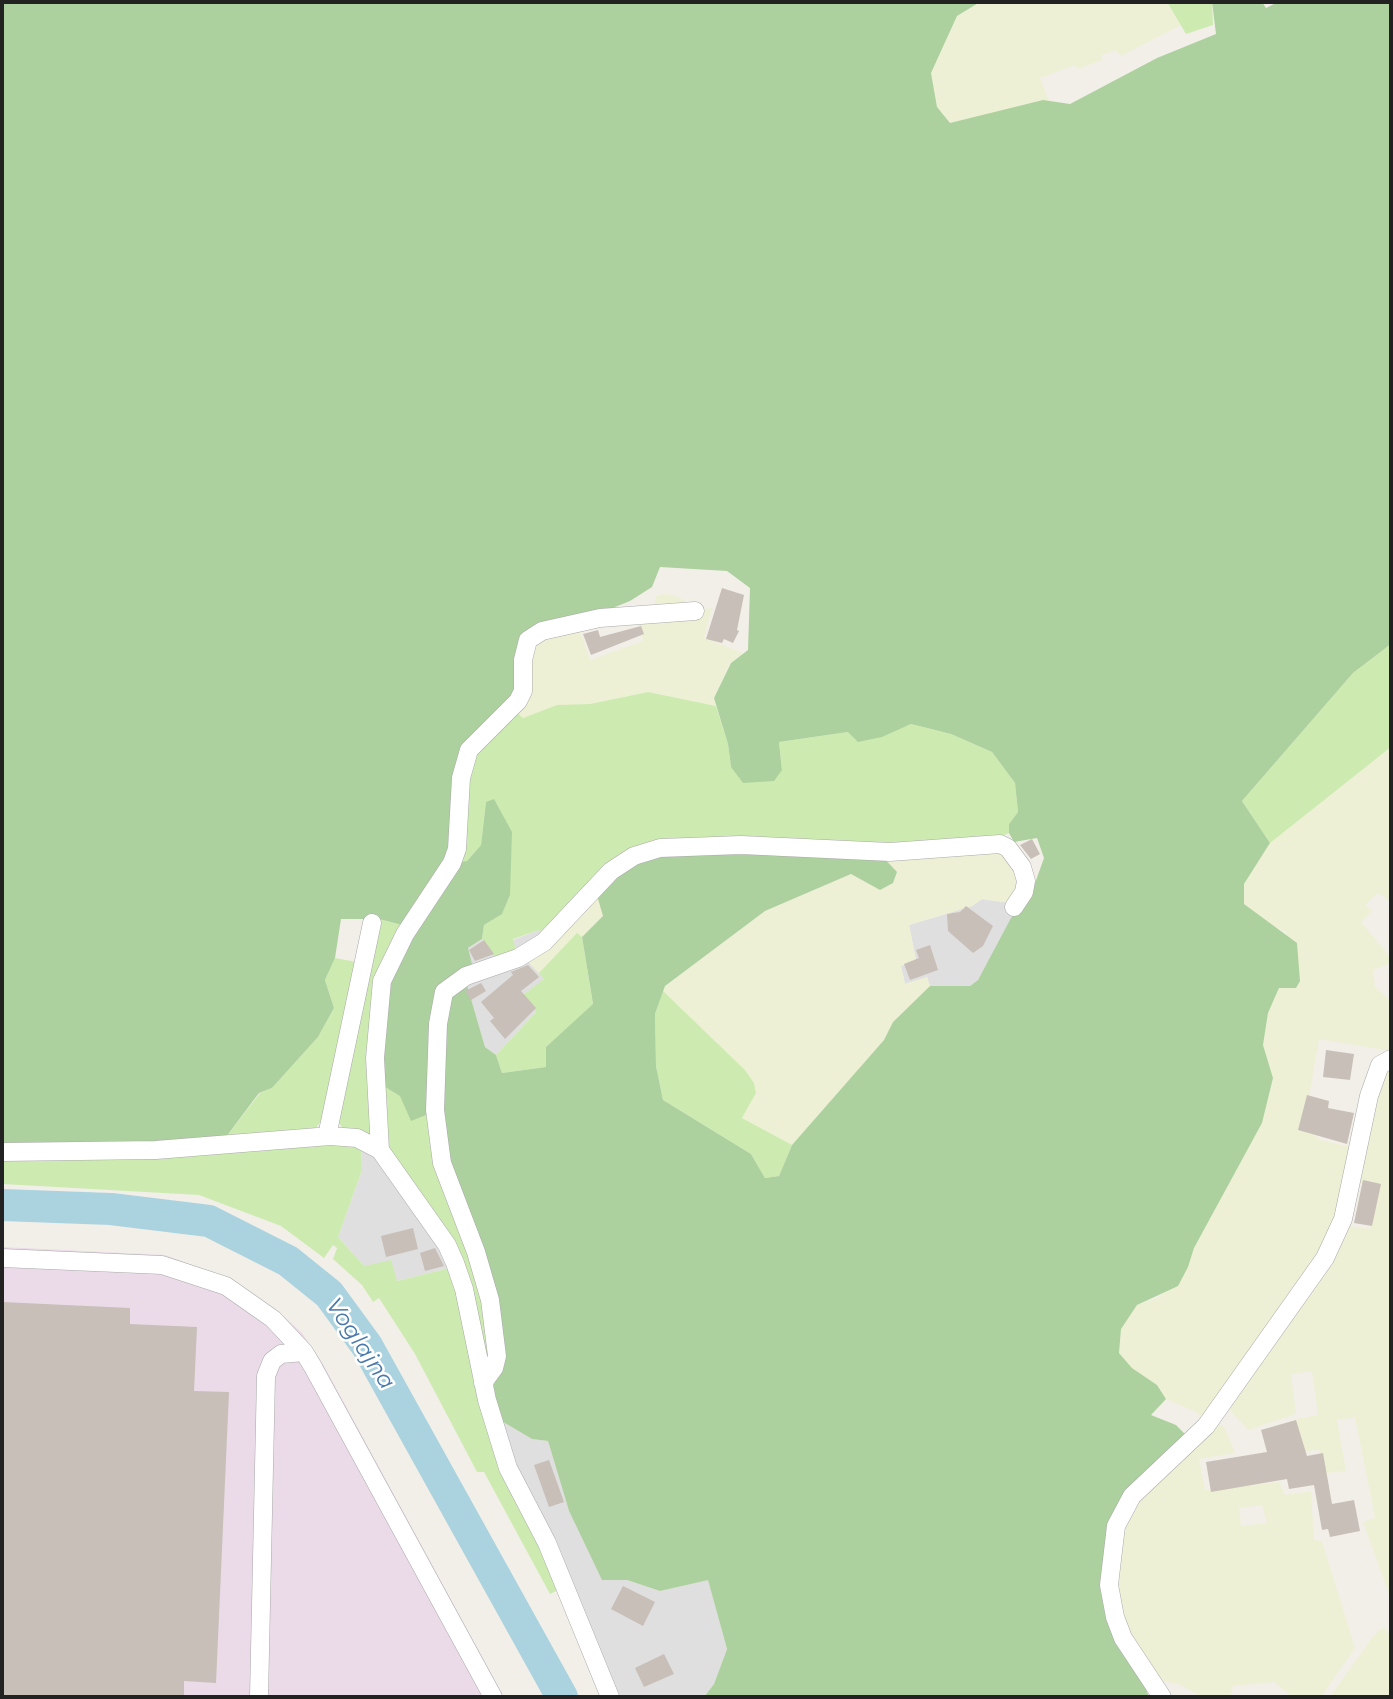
<!DOCTYPE html>
<style>
body{margin:0}
#map{position:relative;width:1393px;height:1699px;overflow:hidden;background:#f2efe9;font-family:Montserrat,sans-serif}
canvas{display:block}
.frame{position:absolute;inset:0;border:4px solid #222;pointer-events:none}
</style>
<div id="map">
<canvas width="1393" height="1699"></canvas>
<div class="frame"></div>
</div>
<script>
const g = document.querySelector('canvas').getContext('2d');
g.lineJoin = 'round';
function fillPath(path, color) {
  g.fillStyle = color;
  g.fill(path, 'evenodd');
}
function poly(rows) {
  const path = new Path2D();
  for (const r of rows) {
    path.moveTo(r[0], r[1]);
    for (let i = 2; i < r.length; i += 2) path.lineTo(r[i], r[i + 1]);
  }
  return path;
}
function strokePath(path, color, width, dash) {
  g.strokeStyle = color;
  g.lineWidth = width;
  g.lineCap = dash ? 'butt' : 'round';
  g.setLineDash(dash || []);
  g.stroke(path);
}
function label(font, color, halo, rows, align = 'center') {
  g.font = font + ' Montserrat,sans-serif';
  g.lineWidth = 5;
  g.setLineDash([]);
  g.textBaseline = 'middle';
  g.strokeStyle = halo;
  g.fillStyle = color;
  for (const [text, x, y, turn = 0] of rows) {
    g.save();
    g.translate(x, y);
    g.rotate((+turn || 0) * Math.PI / 180);
    g.textAlign = isNaN(turn) ? turn : align;
    if (halo) g.strokeText(text, 0, 0);
    g.fillText(text, 0, 0);
    g.restore();
  }
}
fillPath(poly([
 [982,899,1010,903,1018,911,978,980,970,986,930,986,927,977,905,984,901,966,916,960,909,925,972,906],
 [539,930,543,935,528,961,544,978,536,1012,496,1055,485,1047,462,972,468,948,482,939,496,958,517,953,513,940],
 [367,1138,454,1267,397,1281,364,1266,338,1237,362,1170,361,1147],
 [498,1419,532,1439,548,1441,569,1511,602,1579,627,1580,660,1591,708,1579,727,1649,714,1684,704,1697,603,1697,588,1666]
]), '#e0dfdf');
fillPath(poly([
 [2,1247,165,1255,228,1278,280,1313,302,1333,323,1364,504,1697,2,1697]
]), '#ebdbe8');
fillPath(poly([
 [980,2,1166,2,1181,25,1121,56,1115,50,1102,55,1102,60,1078,69,1075,65,1040,78,1049,101,950,123,937,107,931,73,957,16],
 [664,594,674,595,701,609,712,608,704,638,743,653,730,663,714,698,716,706,648,692,590,704,573,705,523,718,514,710,534,638,578,624,590,660,643,641,637,616,654,608,656,596],
 [1391,747,1391,902,1378,893,1365,905,1372,911,1361,922,1391,958,1388,964,1373,970,1375,987,1389,999,1391,997,1391,1051,1319,1039,1304,1125,1320,1140,1355,1148,1333,1232,1301,1286,1294,1284,1206,1420,1194,1411,1166,1399,1157,1385,1132,1368,1119,1353,1121,1328,1137,1305,1159,1297,1188,1267,1194,1248,1262,1123,1273,1078,1263,1045,1268,1013,1279,988,1296,988,1286,932,1267,924,1244,904,1244,884,1270,843],
 [999,848,1010,858,1021,886,1010,903,982,899,972,906,909,925,916,960,901,966,905,984,927,977,930,986,893,1022,884,1040,792,1145,742,1118,756,1093,754,1083,745,1070,663,991,665,986,765,911,851,874,880,890,893,883,897,872,882,856],
 [596,892,603,916,582,937,577,934,539,973,527,961],
 [1391,1068,1391,1612,1389,1594,1363,1522,1375,1518,1355,1417,1337,1420,1346,1471,1326,1473,1319,1449,1301,1452,1296,1419,1318,1415,1312,1371,1291,1374,1296,1414,1248,1430,1228,1408,1343,1225,1370,1229,1379,1187,1354,1181,1381,1077],
 [1214,1423,1224,1426,1235,1453,1199,1459,1205,1490,1279,1482,1285,1495,1311,1491,1314,1540,1322,1541,1355,1648,1321,1697,1293,1697,1274,1682,1233,1686,1230,1697,1202,1697,1179,1684,1164,1681,1151,1668,1124,1626,1115,1588,1116,1551,1133,1502],
 [1262,1505,1267,1523,1241,1526,1239,1508],
 [1385,1628,1391,1637,1391,1697,1330,1697,1371,1639,1380,1629]
]), '#eef0d5');
fillPath(poly([
 [1167,2,1212,2,1213,25,1186,34],
 [1391,644,1391,747,1270,843,1242,801,1353,673],
 [648,692,716,706,728,744,731,767,782,769,779,742,848,732,882,736,911,724,951,734,992,752,1015,783,1018,812,1009,824,1009,833,993,840,923,847,660,844,543,935,539,930,513,939,517,954,495,958,482,939,484,925,502,913,510,895,486,802,481,845,467,861,459,862,463,787,474,750,514,710,523,718,557,705,590,704],
 [379,919,406,926,372,1135,367,1138,344,1131,336,1117],
 [577,933,582,937,593,1005,546,1047,546,1067,502,1073,496,1055,536,1012,523,995,544,979,539,973],
 [335,958,357,962,323,1119,314,1130,223,1141,260,1093,272,1088,318,1037,334,1008,325,980],
 [663,991,745,1070,754,1083,756,1093,742,1118,792,1145,779,1176,765,1178,751,1154,663,1100,656,1066,655,1014],
 [377,1082,431,1113,487,1301,489,1357,484,1355,469,1287,388,1148],
 [314,1142,361,1147,362,1170,338,1237,364,1266,391,1260,397,1281,454,1267,476,1359,562,1588,550,1594,484,1472,477,1472,415,1354,379,1298,373,1302,362,1285,333,1259,337,1248,333,1245,324,1258,281,1226,199,1195,2,1184,2,1158]
]), '#cdebb0');
fillPath(poly([
 [2,2,980,2,957,16,931,73,937,107,950,123,1043,100,1070,104,1157,58,1216,34,1212,2,1262,2,1266,8,1278,2,1391,2,1391,644,1353,673,1242,801,1270,843,1244,884,1244,904,1297,943,1300,981,1296,988,1279,988,1268,1013,1263,1045,1273,1078,1262,1123,1194,1248,1188,1267,1178,1286,1137,1305,1121,1329,1119,1353,1132,1368,1157,1385,1166,1399,1151,1415,1176,1425,1187,1436,1126,1495,1106,1589,1149,1697,704,1697,714,1684,727,1649,708,1580,660,1591,627,1580,602,1580,569,1511,548,1441,532,1439,498,1419,491,1395,501,1359,455,1192,439,1096,447,993,466,982,485,1047,496,1055,502,1073,546,1067,546,1047,593,1004,582,937,603,916,596,892,611,876,660,852,882,856,897,872,893,883,880,890,851,874,765,911,665,986,655,1014,656,1066,663,1100,751,1154,765,1178,779,1176,792,1145,884,1040,893,1022,930,986,970,986,978,980,1011,918,1030,897,1044,858,1037,838,1014,842,1009,833,1009,824,1018,812,1015,783,992,752,951,734,911,724,882,737,858,742,848,732,779,742,782,770,774,781,743,783,731,767,728,744,714,698,731,663,748,650,750,588,727,571,660,567,652,587,630,601,598,614,539,628,515,697,462,753,451,860,406,926,379,919,341,919,335,958,325,980,334,1008,318,1037,272,1088,259,1093,223,1141,2,1146],
 [494,799,512,832,510,895,502,914,484,925,482,939,468,948,472,964,441,988,431,1113,411,1121,400,1096,377,1082,390,969,459,862,467,861,481,845,486,802]
]), '#add19e');
strokePath(poly([
 [2,1205,111,1209,209,1221,288,1261,329,1294,367,1346,562,1697]
]), '#aad3df', 32);
fillPath(poly([
 [722,588,744,595,737,630,739,631,733,643,724,639,722,643,706,639],
 [641,626,644,634,591,655,583,634,598,630,600,637],
 [1032,839,1040,854,1031,859,1020,845],
 [966,906,993,926,983,946,973,953,948,931,947,914,960,912],
 [484,940,494,954,475,961,469,950],
 [930,945,938,970,910,980,904,964,919,958,916,950],
 [528,965,539,977,521,991,536,1008,505,1039,490,1021,494,1018,481,1002,513,975,511,972],
 [481,983,486,991,471,1000,465,991],
 [1326,1050,1354,1054,1350,1080,1323,1077],
 [1307,1095,1329,1101,1328,1108,1354,1113,1347,1144,1298,1130],
 [1363,1180,1381,1184,1372,1226,1354,1223],
 [413,1228,418,1249,386,1257,381,1236],
 [435,1248,444,1266,425,1271,420,1253],
 [2,1302,130,1308,130,1324,197,1327,194,1391,229,1392,216,1683,184,1681,184,1697,2,1697],
 [1296,1420,1307,1456,1323,1453,1332,1504,1354,1500,1360,1531,1330,1537,1328,1529,1322,1530,1314,1485,1289,1489,1287,1479,1211,1492,1206,1462,1267,1452,1261,1430],
 [549,1460,564,1502,549,1507,534,1465],
 [623,1586,655,1602,643,1626,611,1609],
 [664,1654,674,1674,644,1687,635,1668]
]), '#c7bfb8');
const minor = poly([
 [327,1136,372,923],
 [380,1150,375,1058,382,981,405,934,452,863,457,849,461,778,469,750,518,701,523,691,523,660,528,640,542,631,600,618,695,611],
 [2,1152,156,1150,330,1136,357,1138,380,1150,447,1245,455,1263,464,1289,487,1400,508,1468,547,1543,610,1697],
 [2,1258,162,1265,226,1286,273,1319,304,1352,313,1367,493,1697],
 [483,1383,494,1368,497,1356,490,1300,476,1252,442,1163,435,1110,438,1024,444,992,466,976,518,958,544,942,611,871,634,856,660,848,741,845,890,852,1000,844,1008,848,1022,867,1026,881,1024,892,1014,907],
 [259,1697,266,1376,272,1361,281,1354,304,1352],
 [1162,1697,1123,1638,1115,1617,1109,1585,1116,1526,1132,1496,1206,1426,1325,1258,1343,1219,1369,1096,1380,1065,1391,1059]
]);
strokePath(minor, '#a9a9a9', 19);
strokePath(minor, '#fff', 18);
label('italic 23px', '#4a7aab', '#fff', [
 ["Voglajna",360,1344,56]
]);
</script>
